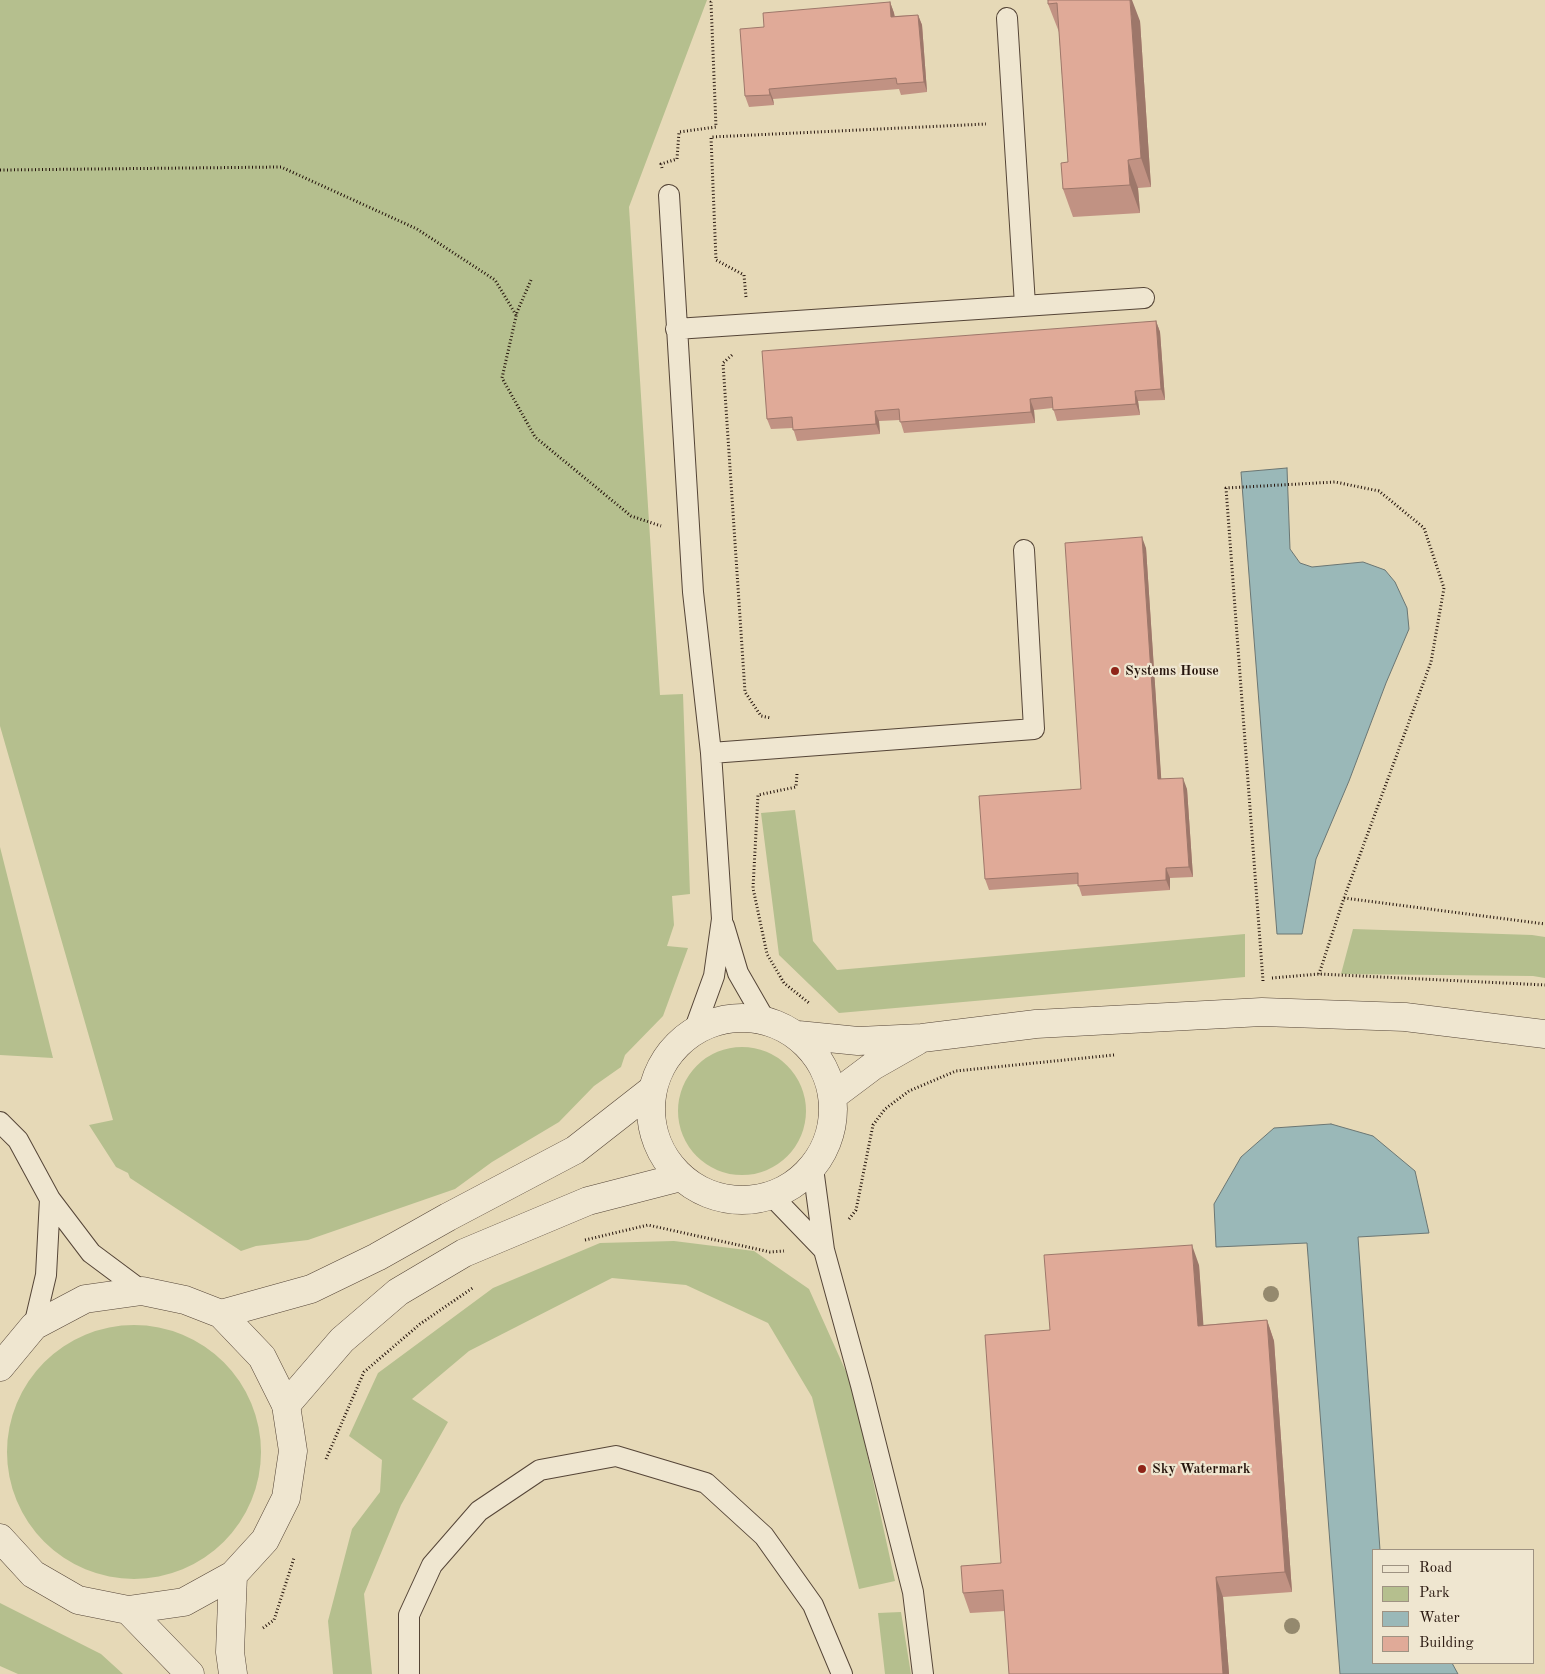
<!DOCTYPE html>
<style>
body{margin:0}
#map{position:relative;width:1545px;height:1674px;overflow:hidden;background:#e6d9b7;font-family:"Old Standard TT",serif}
canvas{display:block}
.legend{position:absolute;left:1372px;top:1549px;width:162px;height:115px;box-sizing:border-box;background:#efe6d0;border:1px solid #9e9282;margin:0;padding:6px 9px;list-style:none;font-size:15px;color:#25140c}
.legend li{display:flex;align-items:center;gap:10px;height:25px}
.legend b{width:25px;border:1px solid #9e9282}
</style>
<div id="map">
<canvas width="1545" height="1674"></canvas>
<ul class="legend">
<li><b style="height:6px;background:#efe6d0"></b>Road</li>
<li><b style="height:14px;background:#b5bf8e"></b>Park</li>
<li><b style="height:14px;background:#9ab8b8"></b>Water</li>
<li><b style="height:14px;background:#e0aa98"></b>Building</li>
</ul>
</div>
<script>
const g = document.querySelector('canvas').getContext('2d');
g.lineJoin = 'round';
function fillPath(path, color) {
  g.fillStyle = color;
  g.fill(path, 'evenodd');
}
function poly(rows) {
  const path = new Path2D();
  for (const r of rows) {
    if (r.length === 3) {
      path.moveTo(r[0] + r[2], r[1]);
      path.arc(r[0], r[1], r[2], 0, 2 * Math.PI);
      continue;
    }
    path.moveTo(r[0], r[1]);
    for (let i = 2; i < r.length; i += 2) path.lineTo(r[i], r[i + 1]);
  }
  return path;
}
function strokePath(path, color, width, dash) {
  g.strokeStyle = color;
  g.lineWidth = width;
  g.lineCap = dash ? 'butt' : 'round';
  g.setLineDash(dash || []);
  g.stroke(path);
}
function label(font, color, halo, rows, align = 'center') {
  g.font = font + ' "Old Standard TT",serif';
  g.lineWidth = 4.5;
  g.setLineDash([]);
  g.textBaseline = 'middle';
  g.strokeStyle = halo;
  g.fillStyle = color;
  for (const [text, x, y, turn = 0] of rows) {
    g.save();
    g.translate(x, y);
    g.rotate((+turn || 0) * Math.PI / 180);
    g.textAlign = isNaN(turn) ? turn : align;
    if (halo) g.strokeText(text, 0, 0);
    g.fillText(text, 0, 0);
    g.restore();
  }
}
fillPath(poly([
 [0,0,707,0,629,207,660,695,683,694,690,894,672,896,674,925,667,946,688,948,663,1016,625,1055,621,1067,594,1086,559,1122,492,1162,455,1189,308,1240,256,1246,241,1251,130,1178,128,1173,116,1167,89,1125,113,1120,0,726],
 [795,810,813,941,837,970,1245,934,1245,977,839,1013,779,955,761,813],
 [0,847,53,1058,0,1055],
 [1353,929,1532,935,1545,937,1545,978,1533,976,1341,974],
 [742,1111,64],
 [674,1241,754,1251,809,1289,852,1385,895,1581,859,1589,812,1397,768,1323,686,1285,612,1278,469,1351,412,1399,448,1422,401,1505,364,1594,372,1674,333,1674,328,1621,352,1529,380,1492,382,1460,349,1436,378,1373,493,1288,600,1243],
 [134,1452,127],
 [0,1603,101,1654,123,1674,18,1674,0,1666],
 [901,1612,911,1674,885,1674,878,1613]
]), '#b5bf8e');
const water = poly([
 [1287,468,1290,549,1300,563,1312,567,1363,562,1385,570,1395,582,1407,608,1409,629,1386,683,1349,781,1316,859,1302,934,1277,934,1241,472,1287,468],
 [1331,1124,1373,1136,1415,1171,1429,1233,1358,1237,1380,1550,1374,1550,1374,1663,1452,1663,1458,1674,1340,1674,1307,1243,1216,1247,1214,1204,1241,1157,1274,1128,1331,1124]
]);
fillPath(water, '#9ab8b8');
strokePath(water, '#6b7673', 1);
const service = poly([
 [1007,18,1025,305],
 [669,195,693,592,711,753,722,919,714,976,694,1031],
 [676,329,1144,298],
 [711,753,1034,729,1024,550],
 [724,926,738,973,765,1020],
 [0,1122,18,1140,50,1199,91,1253,142,1291],
 [813,1168,824,1250,861,1385,913,1592,923,1674],
 [772,1196,824,1250],
 [34,1326,46,1275,50,1199],
 [409,1674,409,1615,432,1565,479,1511,540,1470,616,1456,706,1483,764,1536,813,1605,842,1674]
]);
const minor = poly([
 [742,1109,91],
 [798,1035,858,1041,922,1038,1036,1024,1262,1012,1405,1017,1545,1034],
 [833,1096,873,1066,917,1041],
 [221,1314,311,1289,377,1257,448,1217,575,1150,653,1089],
 [286,1405,342,1340,398,1292,464,1253,588,1201,681,1177]
]);
const tertiary = poly([
 [0,1367,34,1326,85,1299,142,1291,185,1300,221,1314,262,1357,286,1405,293,1451,286,1498,265,1540,233,1575,184,1602,128,1610,78,1600,33,1574,0,1538],
 [128,1610,190,1674],
 [233,1674,230,1652,233,1575]
]);
strokePath(service, '#554537', 22);
strokePath(minor, '#554537', 29);
strokePath(tertiary, '#554537', 29);
strokePath(poly([
 [662,168,661,164,677,159,679,132,716,127,711,2,713,0],
 [0,170,281,167,417,229,495,280,516,315],
 [531,280,517,312,502,378,535,437,631,516,661,526],
 [746,297,744,275,716,260,711,137,986,124],
 [732,355,723,363,745,692,761,716,771,718],
 [797,774,796,787,758,795,753,888,767,954,784,983,809,1003],
 [1344,898,1545,924],
 [1272,978,1319,974,1545,985],
 [1263,981,1226,488,1335,482,1379,491,1424,528,1444,588,1431,662,1344,898,1319,974],
 [849,1219,856,1210,873,1125,885,1109,909,1091,956,1071,1114,1055],
 [585,1240,648,1225,770,1252,784,1251],
 [326,1459,364,1372,420,1324,474,1287],
 [263,1628,274,1620,294,1558]
]), '#25140c', 3, [1, 2.5]);
strokePath(service, '#efe6d0', 20);
strokePath(minor, '#efe6d0', 28);
strokePath(tertiary, '#efe6d0', 28);
g.fillStyle = '#94896e';
for (const [x, y] of [
 [1271,1294],
 [1292,1626]
]) {
  g.beginPath();
  g.arc(x, y, 8, 0, 2 * Math.PI);
  g.fill();
}
fillPath(poly([
 [1048,0,1140,21,1151,187,1138,188,1140,213,1073,217,1063,189,1068,162,1059,32,1048,4],
 [890,2,894,13,895,16,918,15,922,25,927,92,901,95,899,89,773,99,774,105,749,107,745,96,764,27],
 [1156,321,1160,332,1165,400,1138,401,1140,415,1057,421,1053,408,1034,410,1035,423,904,433,900,420,879,421,880,434,797,441,793,428,771,429,767,419],
 [1146,548,1161,779,1187,789,1193,877,1170,878,1170,890,1082,896,1078,884,989,890,985,879,1081,789],
 [1199,1265,1203,1325,1267,1320,1274,1341,1292,1592,1223,1597,1229,1674,1009,1674,1005,1611,970,1613,963,1593,1001,1563,1050,1330]
]), '#c19283');
fillPath(poly([
 [1130,0,1132,0,1140,21,1151,187,1141,158],
 [890,2,894,13,895,27,891,17],
 [918,15,922,25,927,92,924,82],
 [769,89,773,99,774,105,770,95],
 [1128,160,1138,188,1140,213,1130,185],
 [1156,321,1160,332,1165,400,1161,389],
 [1135,391,1138,401,1140,415,1136,404],
 [1030,399,1034,410,1035,423,1031,412],
 [875,411,879,421,880,434,876,424],
 [1142,537,1146,548,1162,790,1158,779],
 [1183,778,1187,789,1193,877,1189,867],
 [1166,868,1170,878,1170,890,1166,880],
 [1192,1245,1199,1265,1205,1346,1198,1326],
 [1267,1320,1274,1341,1292,1592,1285,1572],
 [1216,1577,1223,1597,1229,1674,1223,1674]
]), '#9d776a');
const building = poly([
 [1048,0,1130,0,1141,158,1128,160,1130,185,1063,189,1061,163,1068,162,1057,3,1048,4,1048,0],
 [890,2,891,17,918,15,924,82,897,84,896,78,769,89,770,95,745,96,740,29,764,27,763,13,890,2],
 [1156,321,1161,389,1135,391,1136,404,1053,410,1052,397,1030,399,1031,412,900,422,899,409,875,411,876,424,793,430,792,417,767,419,762,351,1156,321],
 [1142,537,1158,779,1183,778,1189,867,1166,868,1166,880,1078,886,1078,873,985,879,979,796,1081,789,1065,543,1142,537],
 [1192,1245,1198,1326,1267,1320,1285,1572,1216,1577,1223,1674,1009,1674,1003,1590,963,1593,961,1566,1001,1563,985,1335,1050,1330,1044,1255,1192,1245]
]);
fillPath(building, '#e0aa98');
strokePath(building, '#9d776a', 1);
for (const [x, y, r, color] of [
 [1115,671,5,"#8f2418"],
 [1142,1469,5,"#8f2418"]
]) {
  const dot = new Path2D();
  dot.arc(x, y, r, 0, 2 * Math.PI);
  g.fillStyle = color;
  g.fill(dot);
  strokePath(dot, '#efe6d0', 2);
}
label('bold 14px', '#25140c', '#efe6d0', [
 ["Systems House",1125,671],
 ["Sky Watermark",1152,1469]
], 'left');
</script>
